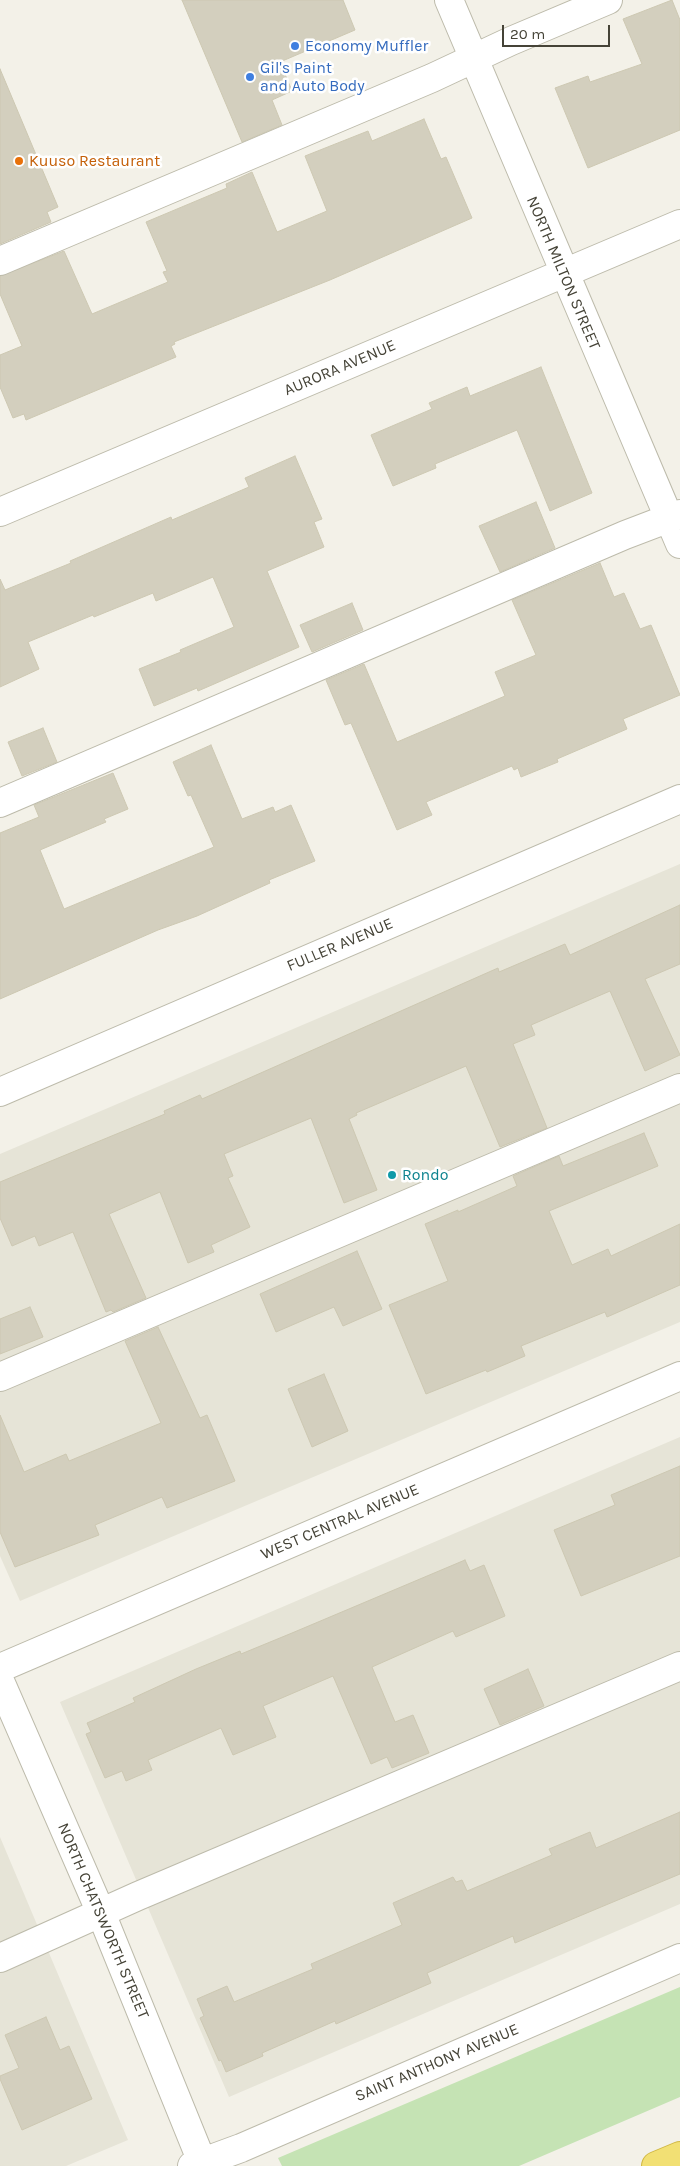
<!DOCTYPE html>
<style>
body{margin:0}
#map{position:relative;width:680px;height:2166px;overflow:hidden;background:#f3f1e8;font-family:Karla,sans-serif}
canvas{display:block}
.scale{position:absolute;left:502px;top:25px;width:108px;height:22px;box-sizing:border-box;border:2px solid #454337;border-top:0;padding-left:6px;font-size:15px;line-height:18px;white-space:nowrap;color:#454337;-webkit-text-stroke:4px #fff;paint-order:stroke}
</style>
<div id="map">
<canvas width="680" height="2166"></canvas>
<div class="scale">20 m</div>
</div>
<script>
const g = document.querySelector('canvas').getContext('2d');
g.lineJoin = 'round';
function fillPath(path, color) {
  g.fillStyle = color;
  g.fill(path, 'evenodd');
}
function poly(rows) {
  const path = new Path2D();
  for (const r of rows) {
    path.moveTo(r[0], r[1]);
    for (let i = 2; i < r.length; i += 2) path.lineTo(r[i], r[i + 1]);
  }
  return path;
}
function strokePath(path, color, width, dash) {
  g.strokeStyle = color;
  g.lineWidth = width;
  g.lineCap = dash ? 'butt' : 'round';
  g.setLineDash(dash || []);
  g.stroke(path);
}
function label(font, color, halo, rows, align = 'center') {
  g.font = font + ' Karla,sans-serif';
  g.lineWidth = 5;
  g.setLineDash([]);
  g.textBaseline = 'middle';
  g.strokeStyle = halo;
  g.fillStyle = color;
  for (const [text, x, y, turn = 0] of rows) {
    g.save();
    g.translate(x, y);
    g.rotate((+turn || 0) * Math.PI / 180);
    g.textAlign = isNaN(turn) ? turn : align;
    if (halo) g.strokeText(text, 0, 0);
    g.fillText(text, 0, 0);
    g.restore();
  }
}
fillPath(poly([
 [680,864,680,1322,20,1601,0,1556,0,1154],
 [680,1437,680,1904,229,2097,60,1702],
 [0,1837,128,2140,66,2166,0,2166]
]), '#e6e4d7');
fillPath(poly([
 [680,1987,680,2097,519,2166,282,2166,278,2158]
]), '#c5e3b4');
const building = poly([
 [182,0,343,0,355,30,280,62,292,91,272,100,282,125,242,142,182,0],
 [672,0,680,20,680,130,588,168,555,88,588,76,590,82,642,64,623,19,672,0],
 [0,69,58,207,47,212,51,222,0,244,0,69],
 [424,119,441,159,446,157,472,218,330,280,174,342,175,344,171,346,176,357,26,420,24,414,13,418,0,387,0,355,22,346,0,294,0,276,64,251,92,314,168,282,163,272,167,271,146,222,227,188,226,184,252,172,277,232,327,211,305,156,368,131,372,141,424,119],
 [541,367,592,493,550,511,517,430,435,464,436,468,393,486,371,435,432,409,429,403,467,387,470,396,541,367],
 [295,456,322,519,314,522,324,547,267,571,299,647,198,691,197,688,154,706,139,669,181,652,180,650,234,627,213,577,156,601,153,593,94,617,93,615,28,642,39,669,0,687,0,579,5,590,71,563,70,561,171,517,172,520,249,487,245,478,295,456],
 [536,502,555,548,500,572,479,526,536,502],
 [600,563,614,597,624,593,640,629,651,625,680,695,623,719,627,729,557,759,558,762,521,777,518,768,514,770,512,766,426,802,432,815,397,830,351,723,345,725,326,680,364,664,397,742,505,696,495,672,536,655,512,600,600,563],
 [352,603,363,630,312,652,300,625,352,603],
 [43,728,57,762,22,776,8,742,43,728],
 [211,745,242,819,273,807,275,812,291,805,315,861,269,880,270,883,197,916,158,930,0,999,0,833,39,817,34,805,113,773,128,809,104,819,106,822,40,850,64,909,214,847,191,795,188,796,173,762,211,745],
 [680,905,680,964,645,979,680,1055,645,1071,610,991,531,1025,535,1035,513,1044,547,1128,500,1147,466,1066,356,1113,357,1115,349,1119,377,1190,344,1203,311,1118,224,1154,233,1176,228,1178,250,1227,211,1245,214,1252,188,1263,160,1192,109,1214,146,1298,113,1312,111,1310,106,1312,73,1232,39,1246,35,1236,12,1246,0,1218,0,1182,165,1114,164,1111,200,1095,202,1099,498,968,499,972,565,944,570,955,680,905],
 [644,1133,658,1166,549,1211,572,1265,608,1249,611,1256,680,1224,680,1285,607,1317,605,1312,521,1346,525,1356,487,1372,486,1370,426,1394,389,1305,448,1281,425,1224,458,1210,458,1212,517,1186,513,1176,559,1156,563,1166,644,1133],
 [357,1251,382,1309,343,1326,334,1307,276,1332,260,1294,357,1251],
 [30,1307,43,1337,0,1354,0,1319,30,1307],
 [158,1327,200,1418,207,1415,235,1481,167,1508,162,1497,95,1525,99,1535,15,1567,0,1532,0,1415,24,1472,66,1454,69,1461,161,1423,125,1341,158,1327],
 [324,1374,348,1431,312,1447,288,1389,324,1374],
 [680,1466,680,1556,581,1596,554,1530,615,1505,611,1495,680,1466],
 [465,1560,470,1571,484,1565,505,1616,456,1637,453,1631,372,1667,395,1722,413,1715,429,1753,392,1768,387,1757,371,1764,333,1676,263,1706,276,1737,233,1755,221,1728,148,1760,152,1770,126,1781,122,1771,105,1778,86,1734,91,1732,87,1723,135,1702,133,1698,196,1669,240,1651,241,1654,292,1633,465,1560],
 [528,1669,544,1706,500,1725,484,1689,528,1669],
 [680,1812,680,1874,515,1943,513,1936,427,1973,431,1983,336,2024,335,2021,262,2053,263,2056,226,2072,221,2060,219,2061,200,2018,204,2016,197,1999,227,1986,234,2002,313,1969,311,1964,402,1925,393,1903,453,1877,456,1882,462,1880,467,1891,552,1855,549,1849,590,1832,596,1848,680,1812],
 [46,2017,60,2050,69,2046,92,2099,22,2130,0,2079,0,2076,19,2068,5,2035,46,2017]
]);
fillPath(building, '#d3cfbe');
strokePath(building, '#cdc8b2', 1);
const minor = poly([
 [449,0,680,544],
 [0,261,432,78,511,41,608,0],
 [0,512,680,224],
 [0,803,625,535,680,514],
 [0,1092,680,799],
 [0,1377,680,1088],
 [0,1668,680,1376],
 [0,1681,101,1913,202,2162],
 [0,1958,138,1896,680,1666],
 [192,2166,241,2148,680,1958]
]);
const highway = poly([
 [656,2166,680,2156]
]);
strokePath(minor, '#bdbbab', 30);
strokePath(highway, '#d0b744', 30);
strokePath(minor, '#fff', 28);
strokePath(highway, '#f2e074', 28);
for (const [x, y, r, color] of [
 [295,46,5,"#3f7fe0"],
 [250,77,5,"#3f7fe0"],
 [19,161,5,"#e8710a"],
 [392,1175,5,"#0f9aa8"]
]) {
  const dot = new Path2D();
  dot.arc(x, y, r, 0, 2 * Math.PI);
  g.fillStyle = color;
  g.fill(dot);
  strokePath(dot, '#fff', 2);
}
label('16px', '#366cbe', '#fff', [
 ["Economy Muffler",305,46],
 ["Gil's Paint",260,68],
 ["and Auto Body",260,86]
], 'left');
label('16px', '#c56008', '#fff', [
 ["Kuuso Restaurant",29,161]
], 'left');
label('16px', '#454337', '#fff', [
 ["NORTH MILTON STREET",563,273,67],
 ["AURORA AVENUE",340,368,-23],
 ["FULLER AVENUE",340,945,-23],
 ["WEST CENTRAL AVENUE",340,1522,-23],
 ["NORTH CHATSWORTH STREET",103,1921,67],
 ["SAINT ANTHONY AVENUE",437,2063,-23]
]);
label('16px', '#0d838f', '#fff', [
 ["Rondo",402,1175]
], 'left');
</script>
